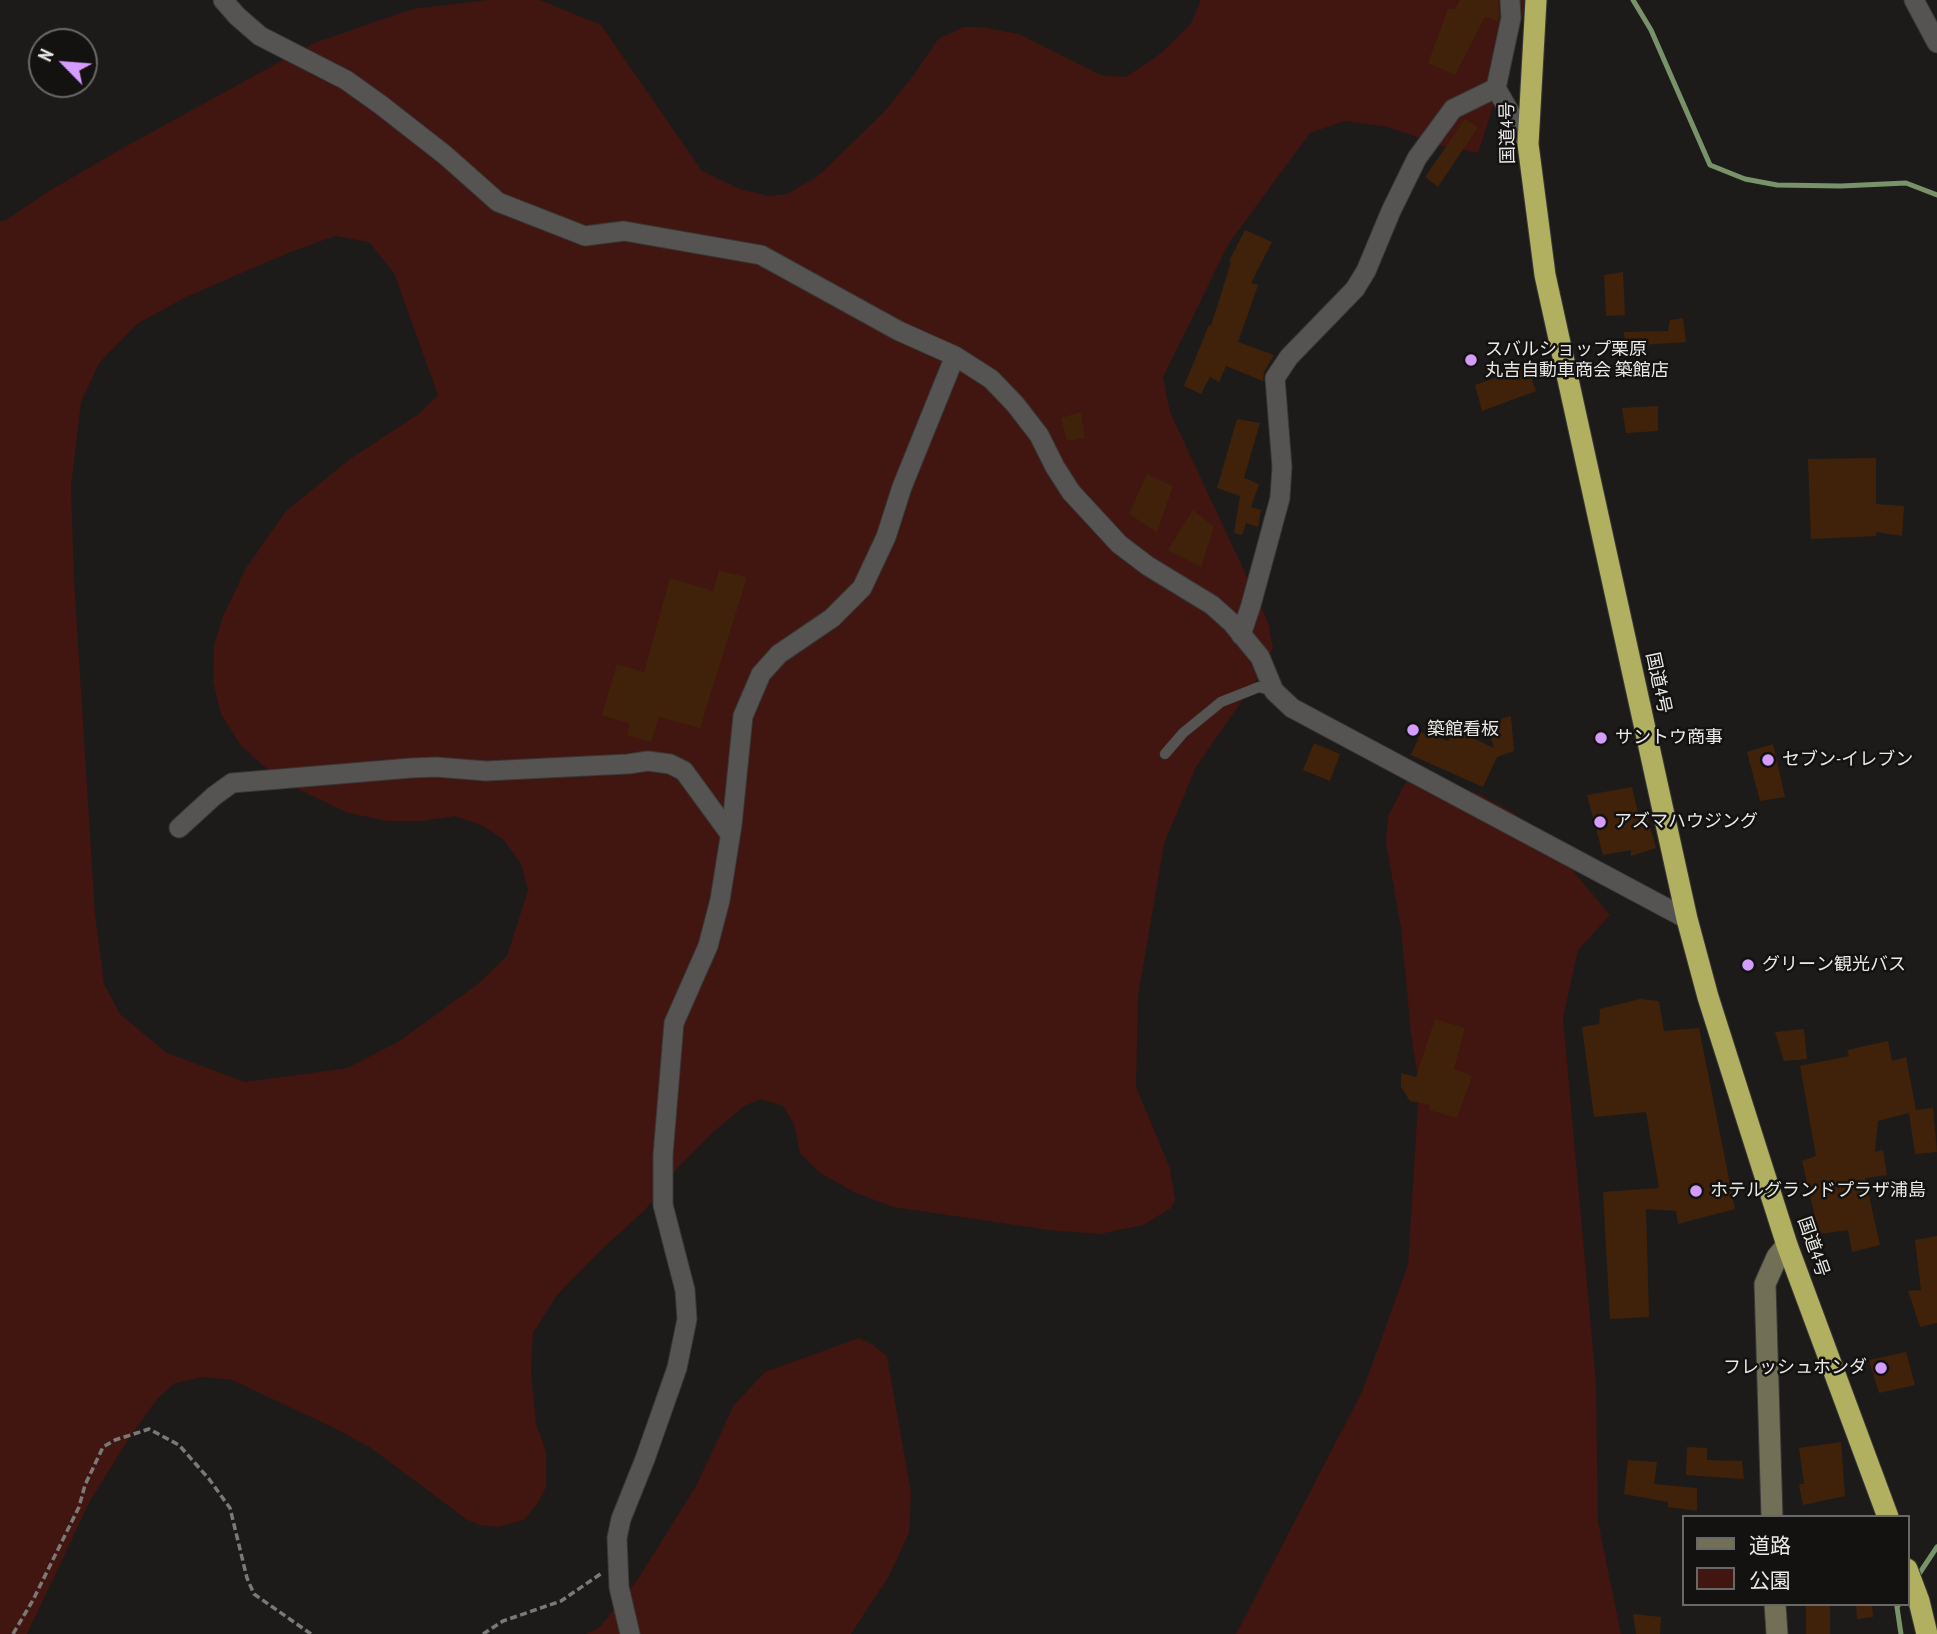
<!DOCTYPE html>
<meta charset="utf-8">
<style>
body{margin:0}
#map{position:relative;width:1937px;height:1634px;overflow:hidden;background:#1c1b19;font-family:"PT Sans Narrow","Noto Sans JP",sans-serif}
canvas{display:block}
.legend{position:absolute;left:1682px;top:1515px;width:228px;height:91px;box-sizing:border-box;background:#131210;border:2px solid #686866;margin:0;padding:9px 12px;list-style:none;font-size:21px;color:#e8e8e6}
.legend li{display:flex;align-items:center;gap:14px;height:35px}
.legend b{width:35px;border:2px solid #686866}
.north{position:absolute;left:28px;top:28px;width:70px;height:70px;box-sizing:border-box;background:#131210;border:2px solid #686866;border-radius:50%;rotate:295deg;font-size:19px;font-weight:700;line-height:28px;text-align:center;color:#e8e8e6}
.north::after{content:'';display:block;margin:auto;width:24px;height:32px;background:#d49cfc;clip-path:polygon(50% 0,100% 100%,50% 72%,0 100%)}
</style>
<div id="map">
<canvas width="1937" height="1634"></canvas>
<ul class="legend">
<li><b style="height:9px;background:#717056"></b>道路</li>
<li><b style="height:19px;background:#411510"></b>公園</li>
</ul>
<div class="north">N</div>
</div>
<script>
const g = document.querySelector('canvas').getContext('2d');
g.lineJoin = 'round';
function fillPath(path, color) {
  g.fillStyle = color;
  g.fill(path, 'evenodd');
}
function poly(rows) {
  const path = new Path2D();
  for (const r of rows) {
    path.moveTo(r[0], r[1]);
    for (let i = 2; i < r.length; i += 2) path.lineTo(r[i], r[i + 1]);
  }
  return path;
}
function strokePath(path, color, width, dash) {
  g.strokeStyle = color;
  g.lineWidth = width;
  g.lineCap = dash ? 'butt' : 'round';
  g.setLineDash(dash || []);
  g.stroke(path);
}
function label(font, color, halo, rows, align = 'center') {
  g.font = font + ' "PT Sans Narrow","Noto Sans JP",sans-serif';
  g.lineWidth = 5;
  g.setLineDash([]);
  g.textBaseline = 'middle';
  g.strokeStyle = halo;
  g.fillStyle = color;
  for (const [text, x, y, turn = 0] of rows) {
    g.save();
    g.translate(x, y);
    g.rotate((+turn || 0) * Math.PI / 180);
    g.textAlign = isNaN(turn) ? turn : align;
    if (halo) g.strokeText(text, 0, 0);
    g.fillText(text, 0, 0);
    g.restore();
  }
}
fillPath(poly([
 [487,0,540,0,601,25,702,171,740,189,769,196,787,194,818,176,884,112,913,76,938,39,963,27,982,27,1019,34,1101,75,1126,77,1160,54,1190,25,1201,0,1528,0,1478,153,1439,145,1388,127,1345,121,1310,133,1229,243,1163,377,1170,412,1268,622,1273,648,1262,672,1196,767,1164,844,1138,996,1136,1087,1170,1168,1175,1200,1171,1208,1143,1225,1100,1234,1049,1230,893,1207,854,1192,820,1173,800,1153,794,1124,783,1106,760,1099,743,1107,711,1134,679,1166,646,1209,601,1250,557,1295,533,1333,531,1372,536,1424,546,1451,546,1487,538,1503,524,1520,498,1527,479,1525,466,1519,371,1448,332,1427,232,1380,204,1377,175,1383,158,1398,131,1435,90,1501,27,1634,0,1634,0,221,6,220,49,191,121,149,314,43,412,9],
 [335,236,369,242,394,273,438,395,420,413,350,459,286,511,246,568,223,616,214,645,213,681,221,714,241,746,265,767,300,790,348,813,387,821,423,821,455,816,483,826,503,839,521,864,528,890,507,956,478,984,398,1042,347,1068,245,1082,167,1053,120,1014,104,984,95,914,74,579,71,487,81,402,100,362,137,324,186,297,288,253],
 [1407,780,1436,782,1479,794,1514,813,1554,848,1610,915,1578,950,1563,1018,1596,1383,1598,1521,1621,1634,1236,1634,1362,1392,1408,1265,1419,1086,1411,1033,1401,928,1386,843,1388,816],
 [859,1338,872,1344,887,1356,911,1493,909,1533,889,1576,851,1634,586,1634,599,1628,636,1582,696,1486,734,1405,765,1372]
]), '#411510');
strokePath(poly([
 [1633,0,1651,30,1710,165,1745,179,1777,185,1841,186,1906,183,1937,195],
 [1917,1577,1937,1547],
 [1899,1604,1897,1607,1901,1634]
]), '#789369', 5);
fillPath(poly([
 [1460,0,1498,0,1499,17,1498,21,1485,17,1455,75,1428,63,1448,9,1455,9],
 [1465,119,1478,127,1438,187,1425,177],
 [1245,230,1272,242,1251,283,1258,285,1238,342,1274,355,1264,372,1263,381,1226,366,1219,382,1210,377,1201,394,1184,386,1209,325,1211,326,1231,262,1229,261],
 [1623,272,1625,315,1606,316,1604,275],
 [1683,318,1686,342,1625,346,1624,332,1668,331,1670,320],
 [1527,367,1536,391,1482,411,1475,385],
 [1658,406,1658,431,1626,433,1622,408],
 [1081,412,1085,438,1067,441,1061,418],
 [1237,419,1260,423,1244,478,1259,484,1251,507,1261,510,1258,527,1246,523,1242,535,1234,533,1240,496,1217,488],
 [1876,458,1876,504,1904,506,1902,536,1876,532,1876,536,1811,539,1808,459],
 [1147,474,1173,486,1157,532,1129,514],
 [1193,510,1214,527,1201,567,1168,550],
 [719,571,747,577,700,728,659,717,651,742,627,735,630,724,602,715,617,664,644,672,670,578,713,591],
 [1511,716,1514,751,1497,757,1483,787,1411,755,1421,732,1448,741,1456,730,1494,748,1486,723],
 [1314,743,1340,754,1330,781,1303,770],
 [1773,744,1785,797,1760,801,1747,752],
 [1632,787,1639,818,1647,816,1656,848,1631,856,1631,850,1603,855,1587,795],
 [1640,999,1659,1001,1664,1031,1699,1028,1735,1209,1678,1224,1676,1211,1646,1209,1649,1317,1610,1319,1603,1192,1659,1188,1646,1112,1594,1117,1582,1027,1599,1024,1600,1009],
 [1435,1019,1465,1028,1454,1069,1472,1076,1457,1118,1429,1110,1430,1105,1410,1101,1401,1087,1401,1073,1416,1077],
 [1804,1029,1807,1059,1784,1061,1775,1032],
 [1888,1041,1892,1061,1906,1057,1916,1110,1933,1108,1937,1152,1915,1154,1909,1113,1878,1121,1875,1152,1883,1150,1887,1175,1865,1178,1880,1245,1852,1252,1848,1230,1819,1234,1802,1161,1816,1156,1800,1066,1849,1056,1847,1050],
 [1937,1236,1937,1323,1920,1327,1908,1291,1921,1290,1915,1240],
 [1906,1352,1915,1385,1879,1393,1869,1360],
 [1841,1442,1845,1496,1803,1505,1799,1484,1804,1484,1799,1448],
 [1687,1447,1707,1448,1707,1460,1742,1461,1744,1479,1686,1475],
 [1628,1460,1657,1462,1654,1484,1697,1488,1697,1511,1668,1507,1668,1502,1624,1494],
 [1806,1604,1830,1604,1830,1634,1806,1634],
 [1856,1604,1872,1604,1873,1617,1857,1619],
 [1633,1614,1661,1617,1660,1634,1636,1634]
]), '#40220a');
const lane = poly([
 [1165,754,1183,733,1221,702,1259,687,1273,691]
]);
const street = poly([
 [223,0,237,16,260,36,346,80,381,105,445,155,498,202,585,236,624,231,761,255,899,331,955,356,991,379,1015,404,1039,435,1055,467,1071,492,1119,544,1148,566,1212,605,1232,623,1260,657,1274,691,1292,708,1687,919],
 [1510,0,1511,18,1496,88,1528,144],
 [1914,0,1937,43],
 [1241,635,1251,605,1280,498,1282,467,1275,378,1289,357,1355,289,1366,271,1391,211,1417,158,1453,109,1496,88],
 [179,828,214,796,232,783,411,768,436,767,486,771,628,764,648,761,670,764,684,771,730,834],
 [630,1634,619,1587,617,1538,621,1519,645,1459,677,1368,687,1319,685,1290,663,1205,663,1155,674,1023,708,946,720,900,732,825,743,716,761,674,779,654,832,618,862,588,886,537,902,487,955,356]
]);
const secondary = poly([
 [1772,1517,1765,1284,1777,1257,1787,1245],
 [1775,1604,1777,1634]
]);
const highway = poly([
 [1536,0,1528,144,1545,275,1687,919,1708,997,1787,1245,1888,1517],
 [1907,1569,1919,1601,1927,1634]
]);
strokePath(lane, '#383836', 11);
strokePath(street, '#383836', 21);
strokePath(secondary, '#383836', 23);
strokePath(highway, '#383836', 23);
strokePath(poly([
 [13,1634,33,1600,79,1507,85,1485,103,1447,115,1440,149,1429,179,1445,209,1479,230,1508,247,1578,254,1594,311,1634],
 [483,1634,503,1621,561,1601,602,1573]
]), '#7a7977', 3.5, [7, 3.5]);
strokePath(lane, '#565452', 10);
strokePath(street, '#565452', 19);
strokePath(secondary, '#717056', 21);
strokePath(highway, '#b0b060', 21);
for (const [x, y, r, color] of [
 [1471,360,7,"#d49cfc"],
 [1413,730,7,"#d49cfc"],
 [1601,738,7,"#d49cfc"],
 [1768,760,7,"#d49cfc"],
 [1600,822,7,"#d49cfc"],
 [1748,965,7,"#d49cfc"],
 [1696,1191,7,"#d49cfc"],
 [1881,1368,7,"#d49cfc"]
]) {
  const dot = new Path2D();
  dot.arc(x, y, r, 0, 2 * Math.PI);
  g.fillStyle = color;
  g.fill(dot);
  strokePath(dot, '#131210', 2.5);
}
label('18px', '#e8e8e6', '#131210', [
 ["国道4号",1508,133,-91],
 ["国道4号",1658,683,78],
 ["国道4号",1813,1247,71]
]);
label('18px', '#e8e8e6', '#131210', [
 ["スバルショップ栗原",1485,350],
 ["丸吉自動車商会 築館店",1485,371],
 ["築館看板",1427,730],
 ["サントウ商事",1615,738],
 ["セブン-イレブン",1782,760],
 ["アズマハウジング",1614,822],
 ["グリーン観光バス",1762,965],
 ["ホテルグランドプラザ浦島",1710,1191],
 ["フレッシュホンダ",1867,1368,"right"]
], 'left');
</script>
